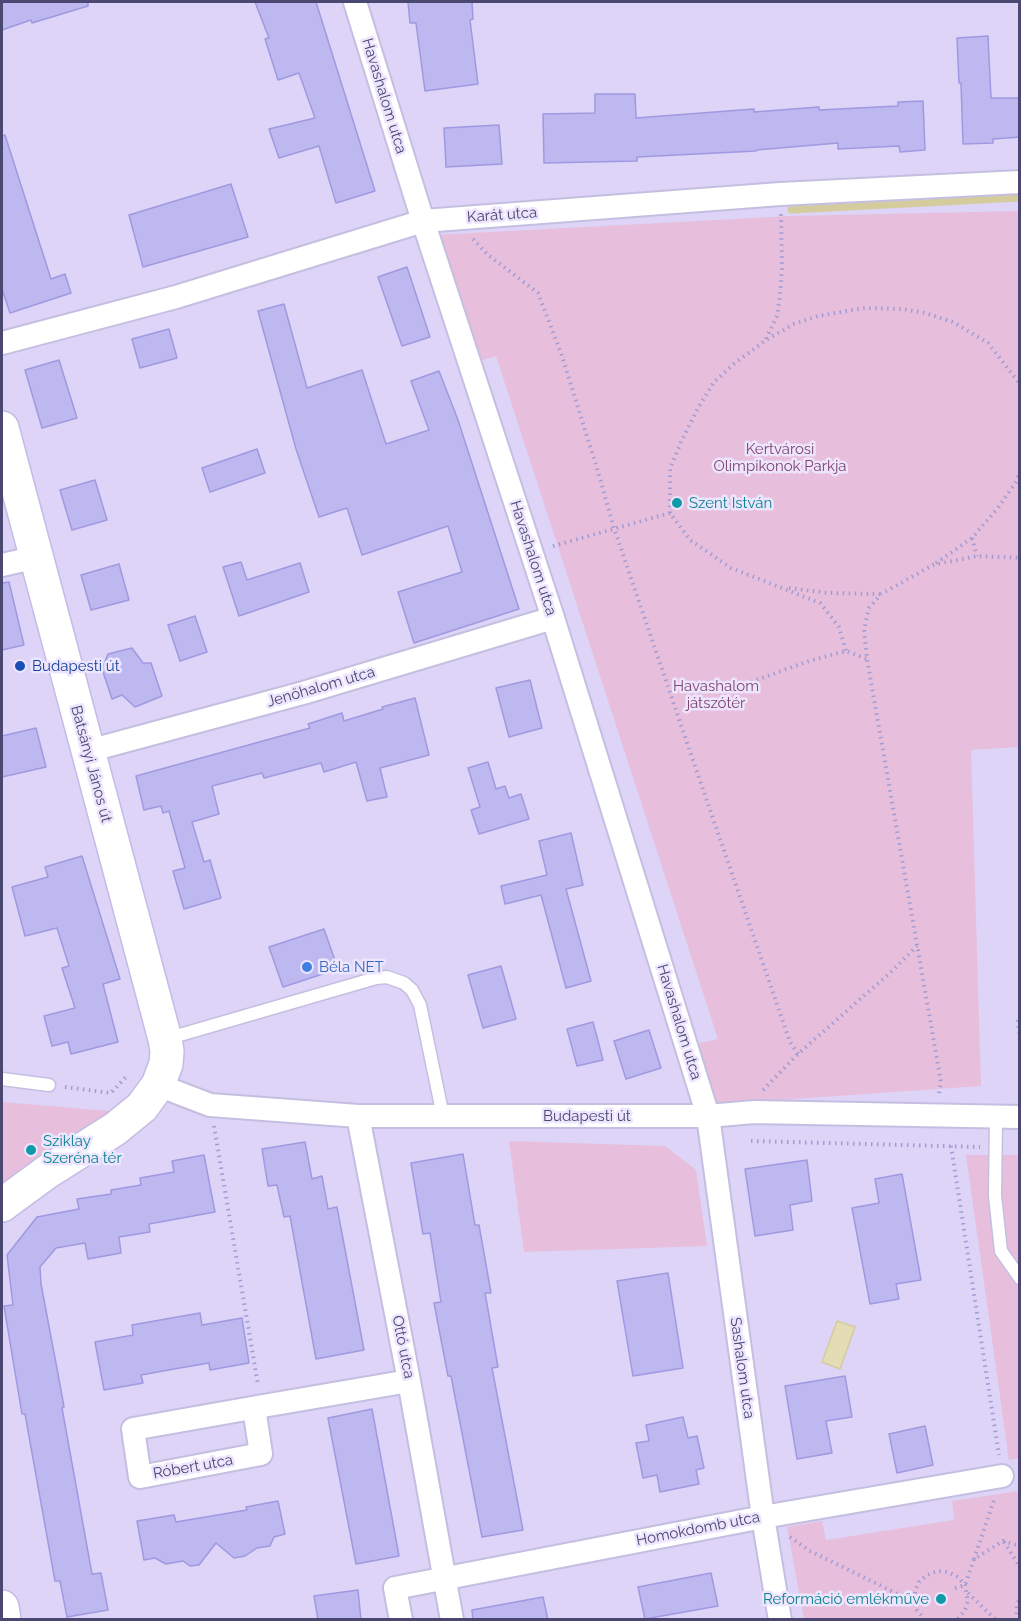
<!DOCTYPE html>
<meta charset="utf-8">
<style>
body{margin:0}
#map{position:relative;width:1021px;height:1621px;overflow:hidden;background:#e8dffb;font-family:Raleway,sans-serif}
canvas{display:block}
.frame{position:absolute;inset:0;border:3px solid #4a4870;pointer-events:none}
</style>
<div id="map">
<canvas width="1021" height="1621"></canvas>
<div class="frame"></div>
</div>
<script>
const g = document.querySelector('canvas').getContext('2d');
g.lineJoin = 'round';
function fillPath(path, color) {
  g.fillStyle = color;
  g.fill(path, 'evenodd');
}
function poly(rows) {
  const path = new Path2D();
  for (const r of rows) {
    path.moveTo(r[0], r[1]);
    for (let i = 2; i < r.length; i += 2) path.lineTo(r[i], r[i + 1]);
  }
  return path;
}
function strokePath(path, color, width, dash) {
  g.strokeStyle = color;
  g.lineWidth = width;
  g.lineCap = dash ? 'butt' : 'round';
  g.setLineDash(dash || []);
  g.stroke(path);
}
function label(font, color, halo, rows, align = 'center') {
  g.font = font + ' Raleway,sans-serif';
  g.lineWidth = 5;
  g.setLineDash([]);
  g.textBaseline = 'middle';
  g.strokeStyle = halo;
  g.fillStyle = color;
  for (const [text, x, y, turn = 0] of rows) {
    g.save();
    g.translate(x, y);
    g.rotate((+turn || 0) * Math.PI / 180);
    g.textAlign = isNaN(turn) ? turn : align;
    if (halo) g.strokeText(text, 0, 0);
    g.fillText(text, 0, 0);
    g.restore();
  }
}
fillPath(poly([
 [2,2,1019,2,1019,1619,2,1619]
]), '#ddd4f7');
fillPath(poly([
 [1019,211,1019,747,971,750,981,1086,707,1105,691,1045,718,1039,496,356,479,361,435,235,791,216],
 [2,1102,120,1112,2,1189],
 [509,1141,665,1146,696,1170,707,1246,524,1252],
 [966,1155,1019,1155,1020,1458,1009,1460],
 [1019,1491,1019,1619,804,1619,787,1527,822,1521,826,1540,954,1520,952,1501]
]), '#e7bfdc');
const water = poly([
 [837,1321,855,1327,840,1369,822,1362,837,1321]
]);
fillPath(water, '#e3dcb5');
strokePath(water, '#d4cc9c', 1.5);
strokePath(poly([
 [791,210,1020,198]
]), '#d4cc9c', 7);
const building = poly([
 [2,2,88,2,88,6,32,23,31,20,2,30,2,2],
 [255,2,316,2,375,191,336,203,319,146,279,158,269,129,315,118,299,73,278,80,265,39,269,38,255,2],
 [408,2,472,2,473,19,470,20,478,84,425,91,416,23,410,23,408,2],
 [988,36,991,98,1020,98,1020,137,993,139,993,143,963,144,961,83,959,83,957,38,988,36],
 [595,94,635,94,636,118,754,109,754,112,819,107,819,110,898,106,898,102,923,101,925,150,900,152,899,146,838,149,838,143,756,150,756,151,637,157,637,161,544,163,543,114,595,113,595,94],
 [499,125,502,164,446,167,444,128,499,125],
 [5,135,51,279,65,274,71,293,10,313,2,289,2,136,5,135],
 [231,184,248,237,143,267,129,215,231,184],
 [407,267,430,337,402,346,378,277,407,267],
 [284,304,307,388,362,370,386,444,429,430,411,381,439,371,458,420,519,609,414,643,398,592,462,572,448,526,362,555,347,508,319,517,296,449,258,311,284,304],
 [169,329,177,358,140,368,132,339,169,329],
 [59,360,77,418,42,428,25,370,59,360],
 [257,449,265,473,210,492,202,468,257,449],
 [95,480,107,520,72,530,60,490,95,480],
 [241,562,247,580,300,563,309,592,239,616,223,567,241,562],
 [119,564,129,600,91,610,81,575,119,564],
 [9,582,24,645,2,650,2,583,9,582],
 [195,616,207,652,180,661,168,625,195,616],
 [132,648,143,663,151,663,162,696,135,707,122,695,112,699,102,669,108,654,132,648],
 [530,680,542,728,509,737,496,688,530,680],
 [415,698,429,755,380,768,387,797,367,801,356,762,324,772,321,763,264,778,262,773,212,786,219,814,192,822,204,862,210,860,221,898,184,909,173,871,185,868,169,811,163,813,161,806,144,810,136,776,310,728,308,724,342,713,344,721,383,709,382,707,415,698],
 [36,728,46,767,2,777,2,736,36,728],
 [488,762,496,789,505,786,509,798,521,794,529,819,479,834,471,810,480,807,468,768,488,762],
 [571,833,583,885,566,889,591,981,566,988,541,895,505,904,501,886,547,875,539,841,571,833],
 [82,856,120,979,103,984,118,1042,71,1054,68,1042,52,1046,44,1016,75,1008,62,968,69,966,57,928,25,936,12,887,48,877,45,867,82,856],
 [324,929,338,969,283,987,269,947,324,929],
 [501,966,516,1019,483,1028,468,975,501,966],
 [593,1022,603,1060,577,1066,567,1029,593,1022],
 [649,1030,661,1068,626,1079,614,1041,649,1030],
 [305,1142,312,1179,322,1176,328,1209,337,1207,364,1350,316,1359,290,1216,284,1217,277,1185,268,1186,262,1149,305,1142],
 [463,1154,475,1225,479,1225,491,1293,485,1293,498,1367,492,1368,523,1530,482,1537,451,1376,448,1376,434,1303,441,1302,430,1233,423,1234,411,1163,463,1154],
 [204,1155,215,1212,149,1224,150,1232,119,1237,121,1253,88,1259,85,1243,56,1248,40,1267,41,1284,58,1374,64,1407,62,1408,92,1574,101,1573,108,1610,67,1617,60,1581,55,1581,25,1414,22,1414,4,1306,13,1305,7,1255,37,1217,79,1209,77,1199,111,1194,111,1190,141,1185,140,1178,174,1172,172,1161,204,1155],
 [807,1160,812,1201,790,1205,793,1230,755,1236,745,1169,807,1160],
 [902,1174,921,1280,896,1284,899,1299,870,1304,852,1208,879,1203,875,1179,902,1174],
 [668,1273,683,1368,633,1376,617,1281,668,1273],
 [200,1313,202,1325,242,1318,249,1363,210,1370,209,1363,174,1369,141,1375,143,1383,104,1390,95,1342,133,1335,132,1325,200,1313],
 [845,1376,852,1417,826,1421,832,1453,797,1459,785,1386,845,1376],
 [372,1409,399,1556,356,1564,328,1418,372,1409],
 [683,1417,688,1438,697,1436,704,1468,696,1470,699,1484,660,1492,657,1475,643,1478,636,1443,649,1441,646,1425,683,1417],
 [925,1426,933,1465,897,1473,889,1434,925,1426],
 [278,1501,285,1534,274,1537,270,1546,257,1548,245,1556,234,1558,216,1543,199,1565,190,1566,183,1561,166,1564,155,1558,144,1560,137,1521,174,1515,176,1522,247,1510,246,1507,278,1501],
 [711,1573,718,1606,645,1619,638,1587,711,1573],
 [358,1590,361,1620,318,1620,314,1596,358,1590],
 [543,1597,548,1620,473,1620,472,1610,543,1597]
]);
fillPath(building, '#bdb8ef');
strokePath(building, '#9f99e1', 1.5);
const lane = poly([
 [166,1039,376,978,387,977,404,983,412,990,420,1005,443,1116],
 [2,1079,49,1085],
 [996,1117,995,1196,1001,1251,1020,1278]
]);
const street = poly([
 [355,2,423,221,553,618,708,1116,763,1517,780,1620],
 [2,343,176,297,423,221,780,194,1020,182],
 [2,565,37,557],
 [88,751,303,693,553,618],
 [158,1085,210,1105,358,1116,708,1116,754,1112,1020,1117],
 [358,1116,409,1381,452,1620],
 [254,1408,261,1454,140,1477,133,1429,263,1406,409,1381],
 [401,1620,395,1588,763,1517,1002,1476]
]);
const secondary = poly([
 [2,428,165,1039,167,1051,166,1064,158,1085,142,1107,115,1129,47,1172,2,1205],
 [2,1607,4,1620]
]);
strokePath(lane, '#c4bfe0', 15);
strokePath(street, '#c4bfe0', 26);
strokePath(secondary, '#c3bce5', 36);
strokePath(poly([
 [473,239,487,254,538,293,561,353,596,465,614,528,697,772,790,1042,798,1054],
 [766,339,777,316,780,296,782,268,781,214],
 [670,513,670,469,681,442,698,408,714,382,735,363,766,340,794,324,818,316,865,308,903,309,925,313,953,322,988,343,1020,384],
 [972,538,977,556],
 [553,546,670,513,690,540,731,568,820,603,839,627,846,651],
 [936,563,972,538,998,508,1016,482,1020,472],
 [789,588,828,593,880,594],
 [751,682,809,661,846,651,867,659],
 [1018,1020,1020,1040],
 [65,1087,111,1093,126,1077],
 [763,1090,798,1054,892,971,917,946],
 [939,1093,941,1082,867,659,864,630,869,608,881,594,933,565,977,556,1020,558],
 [214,1126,258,1385],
 [751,1141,980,1147],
 [951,1146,999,1455],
 [790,1537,810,1551,914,1602,924,1601],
 [1004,1542,1020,1567],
 [974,1559,994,1500],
 [955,1588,965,1585,974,1559,1003,1541,1020,1546],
 [968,1593,996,1620],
 [925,1620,917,1610,914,1602,915,1591,919,1582,927,1575,937,1571,948,1572,958,1577,965,1585,968,1601,965,1610,957,1620],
 [1016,1620,1017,1605,1020,1598]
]), '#a19cd3', 4, [1.5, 4.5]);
strokePath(lane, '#fff', 12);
strokePath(street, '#fff', 22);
strokePath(secondary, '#fff', 33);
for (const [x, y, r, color] of [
 [677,503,6,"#0f9aa8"],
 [20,666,6,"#1a4fb4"],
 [307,967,6,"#3f7fe0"],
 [31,1150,6,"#0f9aa8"],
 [941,1599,6,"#0f9aa8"]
]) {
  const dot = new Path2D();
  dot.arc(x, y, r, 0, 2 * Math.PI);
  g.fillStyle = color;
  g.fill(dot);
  strokePath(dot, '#ede5fe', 2);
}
label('15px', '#4a4870', '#ede5fe', [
 ["Havashalom utca",384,96,73],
 ["Karát utca",502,215,-4],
 ["Havashalom utca",533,558,72],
 ["Jenőhalom utca",321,687,-16],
 ["Batsányi János út",91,764,75],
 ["Havashalom utca",679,1022,73],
 ["Budapesti út",587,1116],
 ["Ottó utca",403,1347,79],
 ["Sashalom utca",742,1368,82],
 ["Róbert utca",193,1467,-10],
 ["Homokdomb utca",698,1529,-11]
]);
label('15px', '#81466a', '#ede5fe', [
 ["Kertvárosi",780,449],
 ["Olimpikonok Parkja",780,466],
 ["Havashalom",716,686],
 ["játszótér",716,703]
]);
label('15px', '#0d838f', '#ede5fe', [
 ["Szent István",689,503],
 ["Sziklay",43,1141],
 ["Szeréna tér",43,1158],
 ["Reformáció emlékműve",929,1599,"right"]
], 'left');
label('15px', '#164399', '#ede5fe', [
 ["Budapesti út",32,666]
], 'left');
label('15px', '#366cbe', '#ede5fe', [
 ["Béla NET",319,967]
], 'left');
</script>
